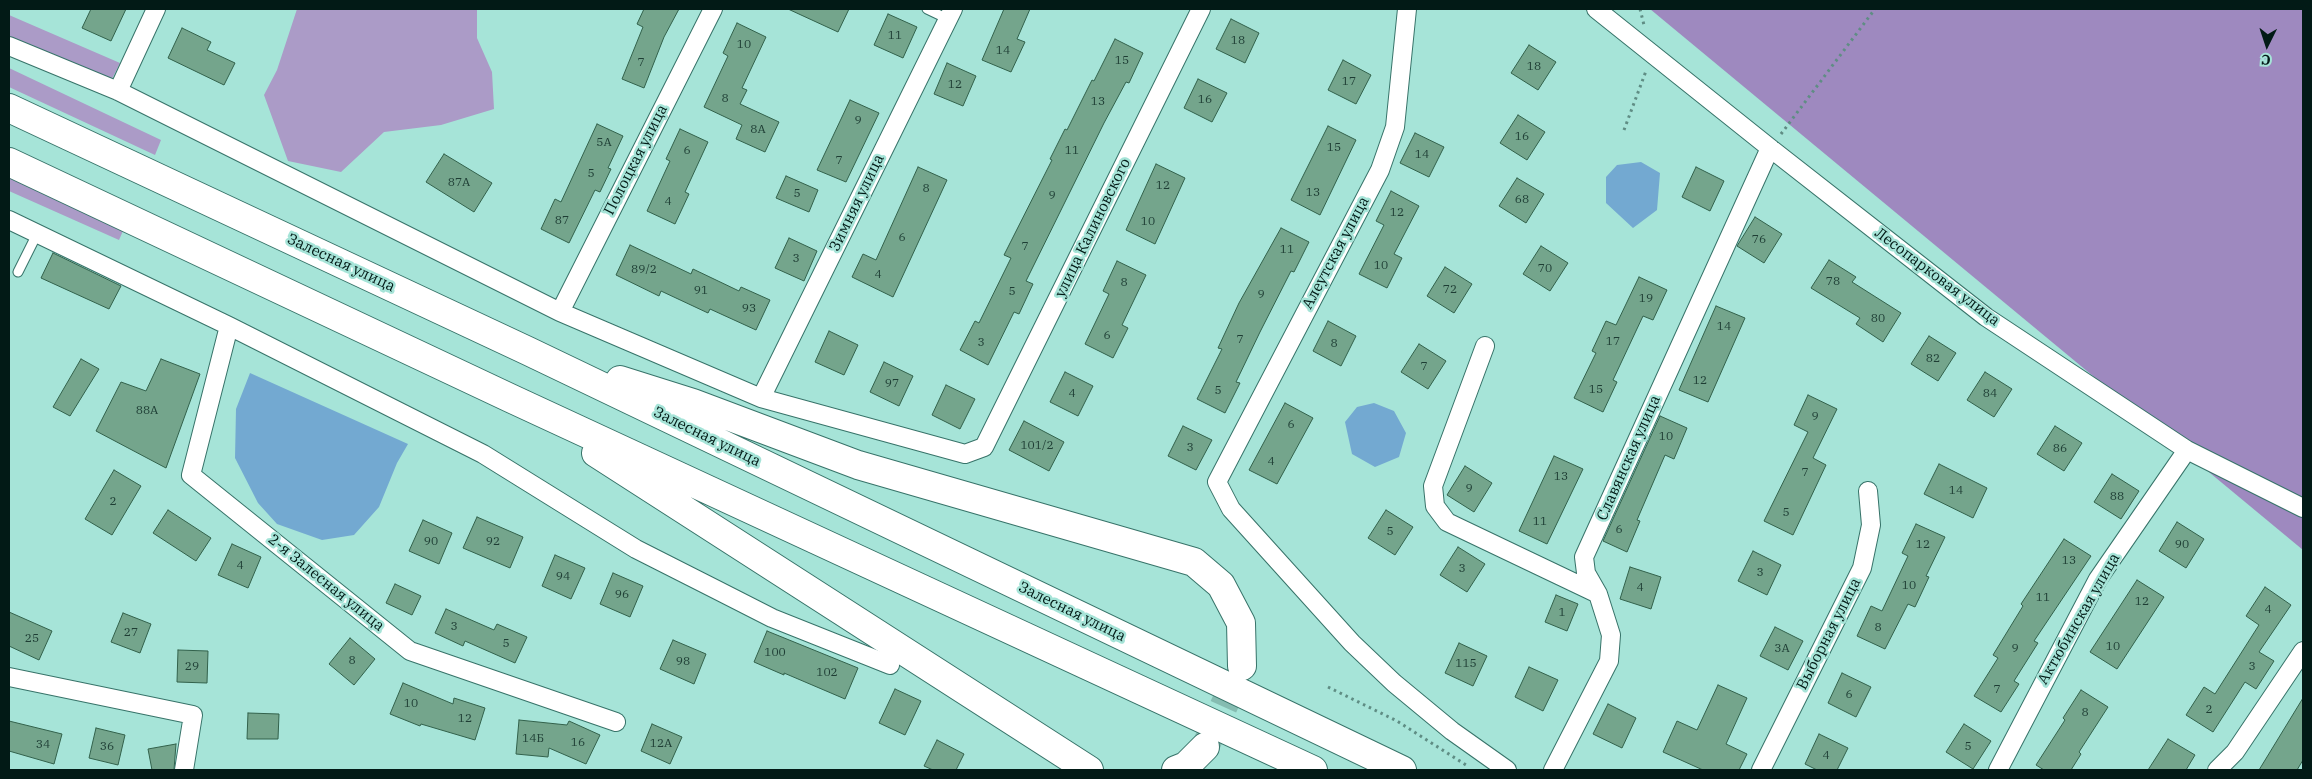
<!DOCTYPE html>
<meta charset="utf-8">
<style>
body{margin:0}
#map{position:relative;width:2312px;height:779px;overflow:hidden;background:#a6e4d8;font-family:"IBM Plex Serif",serif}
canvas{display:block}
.frame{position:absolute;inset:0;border:10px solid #021a16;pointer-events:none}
.north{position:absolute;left:2242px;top:20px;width:50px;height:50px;-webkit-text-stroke:4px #a6e4d8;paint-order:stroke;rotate:184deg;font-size:14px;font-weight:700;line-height:20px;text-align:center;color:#021a16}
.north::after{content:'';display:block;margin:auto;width:18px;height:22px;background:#021a16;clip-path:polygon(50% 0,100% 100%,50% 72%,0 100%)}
</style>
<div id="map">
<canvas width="2312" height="779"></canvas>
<div class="frame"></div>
<div class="north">С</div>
</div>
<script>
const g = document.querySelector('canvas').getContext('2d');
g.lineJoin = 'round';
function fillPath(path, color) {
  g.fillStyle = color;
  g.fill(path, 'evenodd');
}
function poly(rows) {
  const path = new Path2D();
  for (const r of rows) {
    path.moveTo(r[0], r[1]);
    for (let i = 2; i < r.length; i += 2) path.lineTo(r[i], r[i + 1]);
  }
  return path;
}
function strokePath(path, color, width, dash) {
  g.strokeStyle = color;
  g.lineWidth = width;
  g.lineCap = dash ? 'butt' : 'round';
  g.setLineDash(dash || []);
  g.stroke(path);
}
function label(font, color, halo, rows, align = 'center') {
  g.font = font + ' "IBM Plex Serif",serif';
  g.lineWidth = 5;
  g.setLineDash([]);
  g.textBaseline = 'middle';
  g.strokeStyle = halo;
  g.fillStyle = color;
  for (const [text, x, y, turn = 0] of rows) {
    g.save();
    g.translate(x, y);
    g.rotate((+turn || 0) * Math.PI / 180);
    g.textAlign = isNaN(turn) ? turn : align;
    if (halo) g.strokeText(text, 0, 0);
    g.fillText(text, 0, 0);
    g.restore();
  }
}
fillPath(poly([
 [297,9,477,9,477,38,492,72,494,109,441,125,384,132,341,172,288,161,264,95,277,70],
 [9,15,120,63,109,85,9,46],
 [9,68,161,140,155,155,9,87],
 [9,174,126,224,119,240,9,191]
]), '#ab9bc7');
fillPath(poly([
 [1650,9,2303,9,2303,550]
]), '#9e89bf');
fillPath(poly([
 [1641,162,1660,173,1657,210,1633,228,1606,203,1606,177,1617,165],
 [250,373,408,444,397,463,379,507,354,535,322,540,277,524,258,503,235,458,236,409],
 [1374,403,1394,411,1406,433,1399,457,1375,467,1352,454,1345,422,1357,407]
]), '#73a9d1');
const building = poly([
 [91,9,126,9,111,41,82,28,91,9],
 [644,9,679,9,664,37,644,88,622,79,643,27,637,24,644,9],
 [788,9,849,9,838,32,788,9],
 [1004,9,1030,9,1017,39,1025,42,1011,72,982,60,1004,9],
 [888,14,917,27,903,58,874,45,888,14],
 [1231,19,1259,33,1245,63,1216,49,1231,19],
 [737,23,766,37,742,88,747,90,740,104,779,122,765,152,736,139,742,125,704,107,728,56,723,53,737,23],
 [182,28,211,42,207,50,235,63,224,85,168,58,182,28],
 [1115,39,1143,53,1129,83,1126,82,1104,123,1026,281,1033,284,1019,314,1014,312,988,365,960,350,975,321,979,323,1011,258,1004,255,1052,160,1050,159,1065,129,1067,130,1092,80,1094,81,1115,39],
 [1529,45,1556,62,1538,90,1511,73,1529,45],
 [1343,60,1371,75,1356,104,1328,90,1343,60],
 [947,63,976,76,963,106,934,94,947,63],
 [1198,79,1227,93,1212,122,1184,108,1198,79],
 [850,100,879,113,846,182,817,170,850,100],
 [1518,115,1545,132,1527,160,1500,143,1518,115],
 [597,124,623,136,608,168,611,169,600,192,595,190,569,243,541,229,555,199,561,202,597,124],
 [1328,126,1356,140,1320,215,1291,200,1328,126],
 [680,129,708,142,685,192,689,194,675,224,647,211,670,161,666,159,680,129],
 [1415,133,1444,147,1429,177,1400,163,1415,133],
 [444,154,492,183,474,212,426,182,444,154],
 [1156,164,1185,178,1155,244,1126,230,1156,164],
 [918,167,947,180,893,297,852,277,863,254,876,260,918,167],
 [1696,167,1724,181,1710,211,1682,197,1696,167],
 [786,176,818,190,809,212,776,198,786,176],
 [1517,178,1544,194,1526,223,1499,206,1517,178],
 [1391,191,1419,206,1394,254,1402,258,1387,288,1359,274,1384,225,1376,221,1391,191],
 [1755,217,1782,234,1764,263,1737,246,1755,217],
 [1281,228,1309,242,1294,272,1291,271,1260,332,1236,382,1240,383,1225,413,1197,399,1222,349,1218,348,1239,303,1281,228],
 [789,238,817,251,804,281,775,268,789,238],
 [630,245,691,274,693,269,739,291,741,287,770,300,756,330,710,309,708,313,661,291,659,296,616,275,630,245],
 [1541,246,1568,263,1550,291,1523,274,1541,246],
 [53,253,121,286,109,309,41,278,53,253],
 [1829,260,1856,277,1852,282,1901,313,1883,342,1856,324,1860,318,1811,288,1829,260],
 [1117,261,1146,275,1122,325,1128,328,1113,358,1085,344,1109,294,1103,291,1117,261],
 [1445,267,1472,284,1454,313,1427,296,1445,267],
 [1639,277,1667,290,1653,320,1643,316,1613,380,1617,382,1603,412,1574,398,1596,353,1592,351,1606,321,1616,325,1639,277],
 [1716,306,1745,318,1708,402,1679,390,1716,306],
 [1328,321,1356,336,1341,366,1313,351,1328,321],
 [829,331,858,345,844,375,815,362,829,331],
 [1929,336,1956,353,1938,381,1911,364,1929,336],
 [1419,344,1446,361,1428,389,1401,372,1419,344],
 [81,359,99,369,70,416,53,407,81,359],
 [161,359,200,374,166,468,96,431,121,382,146,391,161,359],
 [884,362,913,376,899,406,870,392,884,362],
 [1065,372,1093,386,1078,416,1050,402,1065,372],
 [1985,372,2012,389,1994,417,1967,400,1985,372],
 [946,385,975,399,960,429,932,415,946,385],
 [1808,395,1837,409,1813,458,1826,465,1793,535,1764,521,1808,432,1794,425,1808,395],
 [1285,403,1313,418,1277,484,1249,470,1285,403],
 [1660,416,1687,428,1674,459,1665,455,1637,520,1640,521,1627,552,1603,541,1660,416],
 [1024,421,1064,442,1049,471,1009,450,1024,421],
 [1183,426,1212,440,1196,470,1168,456,1183,426],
 [2055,426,2082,443,2064,471,2037,454,2055,426],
 [1554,456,1583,469,1547,544,1519,531,1554,456],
 [1939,464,1987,488,1973,518,1924,494,1939,464],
 [1465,466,1492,483,1474,512,1447,495,1465,466],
 [114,470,141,486,112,535,85,519,114,470],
 [2112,474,2139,491,2121,519,2094,502,2112,474],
 [168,510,211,538,196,561,153,533,168,510],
 [1386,510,1413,527,1395,555,1368,538,1386,510],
 [477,517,523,537,510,568,463,548,477,517],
 [423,520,452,533,439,564,409,551,423,520],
 [2177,522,2204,539,2186,568,2159,551,2177,522],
 [1916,524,1945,537,1926,576,1929,577,1915,607,1908,604,1885,649,1857,636,1871,606,1882,611,1908,556,1902,553,1916,524],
 [2064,539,2091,556,2034,641,2038,643,2014,681,2019,684,2001,712,1974,696,1998,658,1993,655,2023,606,2021,604,2064,539],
 [232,544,261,557,248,588,218,575,232,544],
 [1458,547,1485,564,1467,592,1440,575,1458,547],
 [1753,551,1781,565,1767,595,1738,581,1753,551],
 [555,555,585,568,571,599,542,586,555,555],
 [1630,567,1661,577,1651,609,1620,599,1630,567],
 [613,573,643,586,630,617,600,604,613,573],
 [2137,580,2164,597,2117,669,2090,652,2137,580],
 [395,584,421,596,412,615,386,603,395,584],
 [2265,587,2291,605,2259,652,2274,661,2256,689,2245,682,2213,732,2186,715,2204,687,2215,694,2259,625,2246,616,2265,587],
 [1556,595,1578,604,1567,631,1545,622,1556,595],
 [446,609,494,630,497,624,527,637,515,663,465,641,463,646,435,633,446,609],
 [9,612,52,631,39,660,9,646,9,612],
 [123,613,151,624,140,653,111,642,123,613],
 [1775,627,1803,641,1788,670,1760,656,1775,627],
 [767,631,858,668,845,699,784,673,784,675,754,662,767,631],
 [350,638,375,659,354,685,329,664,350,638],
 [673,640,706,654,694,684,660,669,673,640],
 [1459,643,1487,656,1473,686,1445,673,1459,643],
 [178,650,208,651,207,683,177,682,178,650],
 [1529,667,1558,680,1543,711,1515,697,1529,667],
 [1842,673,1871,687,1856,717,1828,703,1842,673],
 [403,683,453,704,454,698,485,708,475,740,421,724,420,726,390,714,403,683],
 [1718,685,1747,698,1726,744,1747,754,1739,770,1703,770,1663,752,1677,721,1697,730,1718,685],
 [895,689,921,701,905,735,879,723,895,689],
 [2081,690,2108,707,2079,752,2081,754,2071,770,2044,770,2036,765,2065,720,2063,718,2081,690],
 [2303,698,2303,760,2297,770,2259,770,2303,698],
 [1608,704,1636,718,1622,748,1593,734,1608,704],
 [248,713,279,714,278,739,247,739,248,713],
 [519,720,567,725,569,721,600,735,586,764,549,748,548,757,516,754,519,720],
 [9,721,62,734,54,764,9,751,9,721],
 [652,724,682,737,670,764,641,751,652,724],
 [1964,724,1991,741,1973,769,1946,752,1964,724],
 [96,728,125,735,118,765,89,758,96,728],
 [1819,734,1848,748,1837,770,1817,770,1805,764,1819,734],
 [2168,739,2195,755,2186,770,2148,770,2168,739],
 [937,740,964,754,956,770,933,770,924,766,937,740],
 [176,744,174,770,152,770,148,749,176,744]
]);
fillPath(building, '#74a58c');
strokePath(building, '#32614b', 1);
strokePath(poly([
 [1206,745,1242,666]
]), '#85bcb1', 28, [28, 14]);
const service = poly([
 [927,9,948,19],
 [18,272,37,234]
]);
const minor = poly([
 [1407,9,1395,127,1380,170,1217,482,1231,509,1352,643,1394,683,1452,731,1507,770],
 [1596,9,1770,148,1986,317,2187,450,2303,508],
 [9,46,118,91,560,312,761,398,965,454,984,447,1201,9],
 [118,91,156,9],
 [9,220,229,326,483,454,636,549,717,590,772,618,890,665],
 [560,312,713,9],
 [229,326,191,475,410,651,616,722],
 [1485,346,1433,486,1435,506,1447,522,1598,594],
 [761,398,953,9],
 [9,677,193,715,184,770],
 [1553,770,1609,661,1611,635,1598,594,1586,573,1584,557,1770,148],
 [1761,770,1862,568,1871,525,1868,491],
 [1998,770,2098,579,2187,450],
 [2217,770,2235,752,2303,651]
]);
const primary = poly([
 [9,108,528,351,1402,770],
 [9,162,510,398,1313,770],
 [620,380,693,403,858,465,1194,562,1221,585,1241,623,1242,666],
 [596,453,1089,770],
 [1176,770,1186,766,1205,747]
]);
strokePath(service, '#377369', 11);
strokePath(minor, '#377369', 20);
strokePath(primary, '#377369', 30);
strokePath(poly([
 [1640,9,1644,25],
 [1624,130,1646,71],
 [1781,134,1875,9],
 [1328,687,1397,721,1466,765]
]), '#5f8d84', 3, [2.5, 4]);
strokePath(service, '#fff', 9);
strokePath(minor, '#fff', 18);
strokePath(primary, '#fff', 28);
label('12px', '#1e3d34', null, [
 ["11",895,36],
 ["18",1238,41],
 ["10",744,45],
 ["14",1003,51],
 ["15",1122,61],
 ["7",641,63],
 ["18",1534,67],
 ["17",1349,82],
 ["12",955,85],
 ["8",725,99],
 ["16",1205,100],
 ["13",1098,102],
 ["9",858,121],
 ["8А",758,130],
 ["16",1522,137],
 ["5А",604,143],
 ["15",1334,148],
 ["6",687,151],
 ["11",1072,151],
 ["14",1422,155],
 ["7",839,161],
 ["5",591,174],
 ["87А",459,183],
 ["12",1163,186],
 ["8",926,189],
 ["13",1313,193],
 ["5",797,194],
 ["9",1052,196],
 ["68",1522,200],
 ["4",668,202],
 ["12",1397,213],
 ["87",562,221],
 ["10",1148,222],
 ["6",902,238],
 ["76",1759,240],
 ["7",1025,247],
 ["11",1287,250],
 ["3",796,259],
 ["10",1381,266],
 ["70",1545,269],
 ["89/2",644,270],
 ["4",878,275],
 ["78",1833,282],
 ["8",1124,283],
 ["72",1450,290],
 ["91",701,291],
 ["5",1012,292],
 ["9",1261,295],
 ["19",1646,299],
 ["93",749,309],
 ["80",1878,319],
 ["14",1724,327],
 ["6",1107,336],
 ["7",1240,340],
 ["17",1613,342],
 ["3",981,343],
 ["8",1334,344],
 ["82",1933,359],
 ["7",1424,367],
 ["12",1700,381],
 ["97",892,384],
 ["15",1596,390],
 ["5",1218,391],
 ["4",1072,394],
 ["84",1990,394],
 ["88А",147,411],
 ["9",1815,417],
 ["6",1291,425],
 ["10",1666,437],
 ["101/2",1037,446],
 ["3",1190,448],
 ["86",2060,449],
 ["4",1271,462],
 ["7",1805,473],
 ["13",1561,477],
 ["9",1469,489],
 ["14",1956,491],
 ["88",2117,497],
 ["2",113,502],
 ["5",1786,513],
 ["11",1540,522],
 ["6",1619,530],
 ["5",1390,532],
 ["90",431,542],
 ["92",493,542],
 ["12",1923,545],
 ["90",2182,545],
 ["13",2069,561],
 ["4",240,566],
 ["3",1462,569],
 ["3",1760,573],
 ["94",563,577],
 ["10",1909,586],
 ["4",1640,588],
 ["96",622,595],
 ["11",2043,598],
 ["12",2142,602],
 ["4",2268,610],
 ["1",1562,613],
 ["3",454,627],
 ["8",1878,628],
 ["27",131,633],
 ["25",32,639],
 ["5",506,644],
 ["10",2113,647],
 ["3А",1782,649],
 ["9",2015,649],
 ["100",775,653],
 ["8",352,661],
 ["98",683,662],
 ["115",1466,664],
 ["29",192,667],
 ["3",2252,667],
 ["102",827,673],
 ["7",1997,690],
 ["6",1849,695],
 ["10",411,704],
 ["2",2209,710],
 ["8",2085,713],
 ["12",465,719],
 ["14Б",533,739],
 ["16",578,743],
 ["12А",661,744],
 ["34",43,745],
 ["36",107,747],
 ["5",1968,747],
 ["4",1826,756]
]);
label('15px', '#021a16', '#a6e4d8', [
 ["Полоцкая улица",636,160,-63],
 ["Зимняя улица",857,203,-64],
 ["улица Калиновского",1093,228,-64],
 ["Алеутская улица",1336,253,-62],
 ["Залесная улица",341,263,25],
 ["Лесопарковая улица",1937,277,37],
 ["Залесная улица",707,437,26],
 ["Славянская улица",1629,458,-66],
 ["2-я Залесная улица",326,583,39],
 ["Залесная улица",1072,612,26],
 ["Актюбинская улица",2079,619,-60],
 ["Выборная улица",1829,634,-63]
]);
</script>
